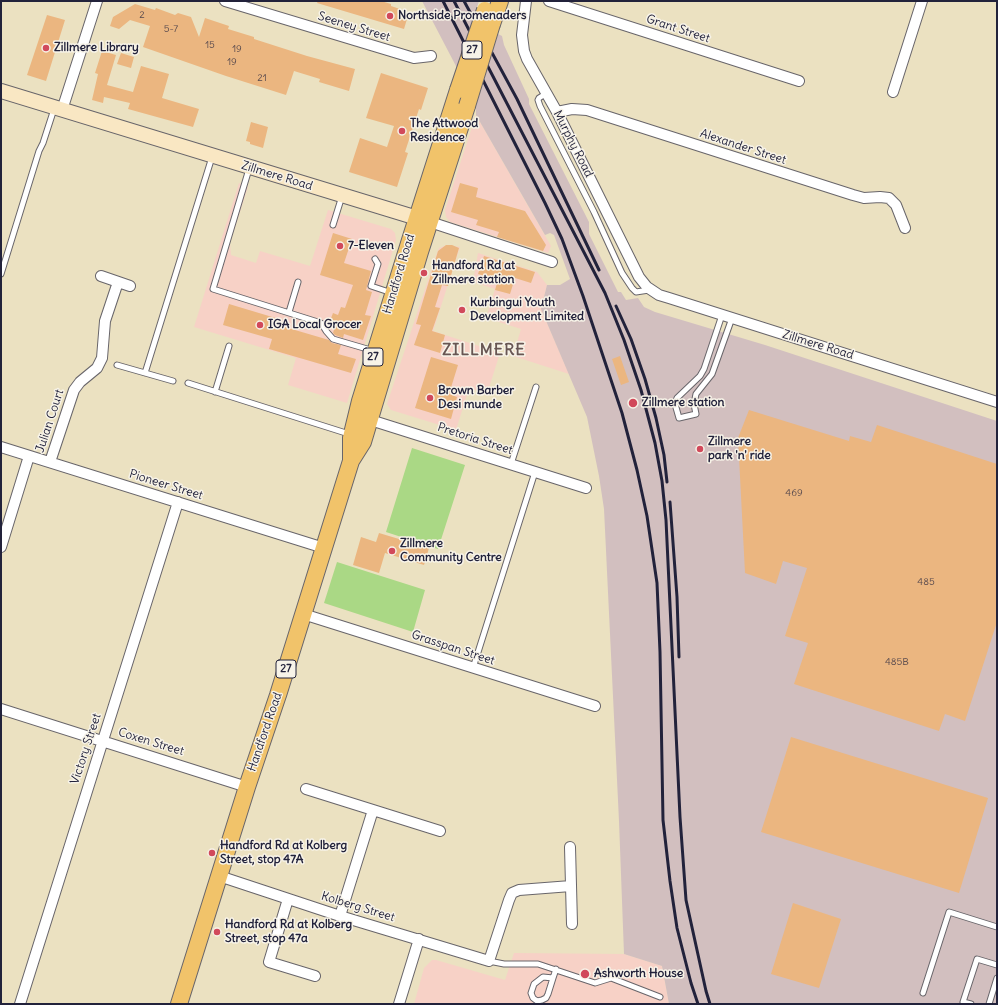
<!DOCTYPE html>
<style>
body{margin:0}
#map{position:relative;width:998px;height:1005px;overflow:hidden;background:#ebe1c1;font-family:Delius,sans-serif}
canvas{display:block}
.frame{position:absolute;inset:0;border:2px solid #22223b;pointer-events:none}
</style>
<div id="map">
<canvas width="998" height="1005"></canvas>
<div class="frame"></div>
</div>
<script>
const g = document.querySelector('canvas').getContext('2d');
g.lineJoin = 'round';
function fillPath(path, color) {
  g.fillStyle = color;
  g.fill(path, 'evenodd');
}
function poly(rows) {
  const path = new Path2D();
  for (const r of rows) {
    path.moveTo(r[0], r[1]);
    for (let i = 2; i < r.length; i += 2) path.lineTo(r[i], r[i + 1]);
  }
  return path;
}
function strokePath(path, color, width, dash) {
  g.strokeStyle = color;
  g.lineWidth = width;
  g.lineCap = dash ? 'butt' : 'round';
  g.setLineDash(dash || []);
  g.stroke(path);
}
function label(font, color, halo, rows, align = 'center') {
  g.font = font + ' Delius,sans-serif';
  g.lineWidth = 3;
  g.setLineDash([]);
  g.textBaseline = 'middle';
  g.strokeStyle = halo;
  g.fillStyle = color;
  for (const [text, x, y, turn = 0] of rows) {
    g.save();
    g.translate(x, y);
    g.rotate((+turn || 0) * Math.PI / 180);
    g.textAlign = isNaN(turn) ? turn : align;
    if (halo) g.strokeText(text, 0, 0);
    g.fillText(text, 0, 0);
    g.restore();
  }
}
fillPath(poly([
 [476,115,551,246,548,253,450,222,446,217,445,210],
 [239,183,248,187,230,243,231,255,256,263,260,251,310,266,328,210,391,229,395,233,396,240,347,403,288,385,296,358,194,327],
 [447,245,460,247,433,331,500,353,487,394,469,388,456,430,391,410,387,404,437,253,439,248],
 [478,253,537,272,547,285,541,309,569,374,513,356,521,329,486,318,495,289,473,282],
 [514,953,624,954,662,966,669,1004,414,1004,424,968,432,960,436,960,505,980]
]), '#f7d1c6');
fillPath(poly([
 [422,1,479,1,457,68],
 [498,34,502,36,504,45,529,99,529,104,589,222,589,234,618,292,621,292,626,300,638,298,644,307,655,312,765,345,997,421,997,1004,669,1004,662,966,624,954,619,821,604,509,599,476,587,417,541,309,547,285,560,285,570,279,554,235,550,233,545,235,476,115,476,106]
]), '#d2bfbf');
fillPath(poly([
 [412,448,465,465,438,549,386,532],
 [337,562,425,590,413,632,324,603]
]), '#aad885');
fillPath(poly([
 [318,1,381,1,391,4,391,6,400,9,399,12,405,14,403,18,407,19,404,29,317,3],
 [135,4,155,10,156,8,175,15,178,13,191,17,199,37,205,18,229,26,228,29,254,37,254,39,307,56,355,69,349,91,319,82,320,79,294,71,286,95,226,76,143,47,150,26,130,20,119,29,110,26,113,17],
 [47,15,65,20,46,81,27,75],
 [102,51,116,55,107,85,133,92,141,66,169,74,162,98,199,109,193,127,128,109,130,103,104,97,103,103,92,100,98,74,95,73],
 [121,53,134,57,131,68,117,64],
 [381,73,428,88,421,110,419,109,405,152,408,153,397,187,349,172,360,138,387,147,394,126,366,118],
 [251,122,268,127,263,148,250,144,250,142,246,141],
 [460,183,478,188,476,197,525,211,546,245,543,251,497,237,499,232,476,225,478,220,451,212],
 [333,233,352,239,344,263,371,271,366,290,372,292,365,315,371,316,363,340,344,334,343,338,335,335,333,333,336,323,330,321,333,313,338,315,341,307,345,308,353,285,320,275],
 [446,245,452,245,459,248,448,286,442,285,435,307,440,308,432,331,445,335,440,353,414,345,421,325,416,324,438,251],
 [484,256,535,272,531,283,515,278,510,294,495,290,498,280,478,274],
 [229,304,279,319,278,325,329,340,332,343,341,345,338,354,356,359,351,373,269,349,272,339,223,325],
 [620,356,629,382,621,385,612,359],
 [431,357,458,365,449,394,457,397,451,419,415,408],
 [749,410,849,441,850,436,871,442,877,425,997,464,997,622,965,721,945,714,939,731,794,684,808,643,785,636,807,568,783,561,776,584,745,573,738,438],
 [379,533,429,548,424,565,385,553,379,573,353,565,361,537,376,542],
 [791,737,988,798,959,893,761,832],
 [793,903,841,919,819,988,771,974]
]), '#ebb680');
const lane = poly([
 [547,93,539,98,538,100,540,106,594,212,622,273,632,288,636,292,649,290],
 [249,169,213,289,321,323,326,331,333,339,374,351],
 [333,225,342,196],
 [375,259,378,264,371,286,392,293],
 [1,274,39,151,43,143,54,109],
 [289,312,298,282],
 [722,315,704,369,700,376,677,398,675,404,679,418,696,414,694,404,696,394,712,374,732,318],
 [117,365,173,381],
 [145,373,212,157],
 [188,383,349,434],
 [215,392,229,346],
 [511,464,536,387],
 [473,668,535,472],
 [489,961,504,964,538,964,595,983,611,978,660,997],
 [553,978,543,977,534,984,531,993,533,998,537,1001,542,1000,546,998,548,994,553,978,556,969],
 [923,993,949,912,997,927],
 [971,1004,963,1002,977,959,997,965],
 [989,1004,997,978]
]);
const street = poly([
 [225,1,414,58,431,56],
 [526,1,522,35,524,51,527,59,557,112,639,277,647,287,659,295,669,298,997,402],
 [549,1,799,81],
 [893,92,922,1],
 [62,110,97,1],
 [557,112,572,109,587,110,853,195,864,198,880,197,889,198,896,205,905,228],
 [430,222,552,262],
 [101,276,130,286],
 [364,418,586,488],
 [1,447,324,548],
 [50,462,74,390,80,382,97,368,102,358,105,321,118,282],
 [1,547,29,456],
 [303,614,595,706],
 [1,709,247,787],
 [306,789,440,831],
 [570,847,572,924],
 [219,876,340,916,489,961,509,900,512,893,519,890,571,886],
 [288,899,269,962,315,976],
 [340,916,373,810],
 [20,1004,178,502],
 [399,1004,419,939]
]);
const secondary = poly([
 [1,91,427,221]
]);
const primary = poly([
 [492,24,500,1],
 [351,461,351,438,360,401,411,237,458,90],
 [179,1004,247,787,278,695,351,461,363,442,420,252,467,106]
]);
strokePath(lane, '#68656a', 7);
strokePath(street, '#68656a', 12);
strokePath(secondary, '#68656a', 16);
strokePath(primary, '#68656a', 18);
strokePath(lane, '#fff', 5);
strokePath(street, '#fff', 10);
strokePath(secondary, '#f9e7c3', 14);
strokePath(primary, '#f1c36a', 16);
strokePath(poly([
 [443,1,545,203,562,239,583,296,622,413,637,470,647,516,657,583,660,652,663,820,670,881,677,928,691,983,698,1004],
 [454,1,605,293,624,340,641,390,655,443,662,481,666,520,680,817,686,900,706,991,710,1004],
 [464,1,517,99,599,270],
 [616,306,631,339,645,379,656,418,664,455,667,482],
 [670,502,677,597,679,657]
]), '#22223b', 3);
const primaryBridge = poly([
 [458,90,485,10],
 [467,106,492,24]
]);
strokePath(primaryBridge, '#68656a', 18, []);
strokePath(primaryBridge, '#f1c36a', 16);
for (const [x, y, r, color] of [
 [390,16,4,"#d1495b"],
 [46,48,4,"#d1495b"],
 [402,131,4,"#d1495b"],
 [340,246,4,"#d1495b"],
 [424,273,4,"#d1495b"],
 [462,310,4,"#d1495b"],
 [260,325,4,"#d1495b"],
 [430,398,4,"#d1495b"],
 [633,403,5,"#d1495b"],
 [700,449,4,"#d1495b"],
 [392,551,4,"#d1495b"],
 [212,853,4,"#d1495b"],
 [217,932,4,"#d1495b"],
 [585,974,5,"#d1495b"]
]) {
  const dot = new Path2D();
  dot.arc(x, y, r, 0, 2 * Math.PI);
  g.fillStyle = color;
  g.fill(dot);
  strokePath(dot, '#f7f3e8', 1.5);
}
label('10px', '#54474c', null, [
 ["2",142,15],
 ["5-7",171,29],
 ["15",210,45],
 ["19",237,49],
 ["19",232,62],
 ["21",262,78],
 ["469",794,493],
 ["485",926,582],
 ["485B",897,662]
]);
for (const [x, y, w] of [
 [472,50,20],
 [373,357,20],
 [286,669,20]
]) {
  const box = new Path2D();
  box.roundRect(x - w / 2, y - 9, w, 18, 3);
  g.fillStyle = '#f7f3e8';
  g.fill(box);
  strokePath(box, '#22223b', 1);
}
label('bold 11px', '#22223b', null, [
 ["27",472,50],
 ["27",373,357],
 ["27",286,669]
]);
label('bold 12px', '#22223b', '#f7f3e8', [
 ["Northside Promenaders",398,16],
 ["Zillmere Library",54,48],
 ["The Attwood",410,124],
 ["Residence",410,138],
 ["7-Eleven",348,246],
 ["Handford Rd at",432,266],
 ["Zillmere station",432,280],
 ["Kurbingui Youth",470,303],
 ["Development Limited",470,317],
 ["IGA Local Grocer",268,325],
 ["Brown Barber",438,391],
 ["Desi munde",438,405],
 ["Zillmere station",642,403],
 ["Zillmere",708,442],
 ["park 'n' ride",708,456],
 ["Zillmere",400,544],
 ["Community Centre",400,558],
 ["Handford Rd at Kolberg",220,846],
 ["Street, stop 47A",220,860],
 ["Handford Rd at Kolberg",225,925],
 ["Street, stop 47a",225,939],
 ["Ashworth House",594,974]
], 'left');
label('12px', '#22223b', '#f7f3e8', [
 ["Seeney Street",354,27,17],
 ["Grant Street",678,29,18],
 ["Murphy Road",573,144,63],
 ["Alexander Street",743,147,18],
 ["Zillmere Road",277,176,17],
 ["Handford Road",399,274,-73],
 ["Zillmere Road",818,345,17],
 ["Julian Court",50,421,-72],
 ["Pretoria Street",475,439,18],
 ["Pioneer Street",166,485,17],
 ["Grasspan Street",453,648,18],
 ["Handford Road",265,732,-71],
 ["Coxen Street",151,742,17],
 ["Victory Street",86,749,-72],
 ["Kolberg Street",358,907,17]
]);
g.letterSpacing = '1px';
label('bold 16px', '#685653', '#f7f3e8', [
 ["ZILLMERE",484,350]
]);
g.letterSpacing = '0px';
</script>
